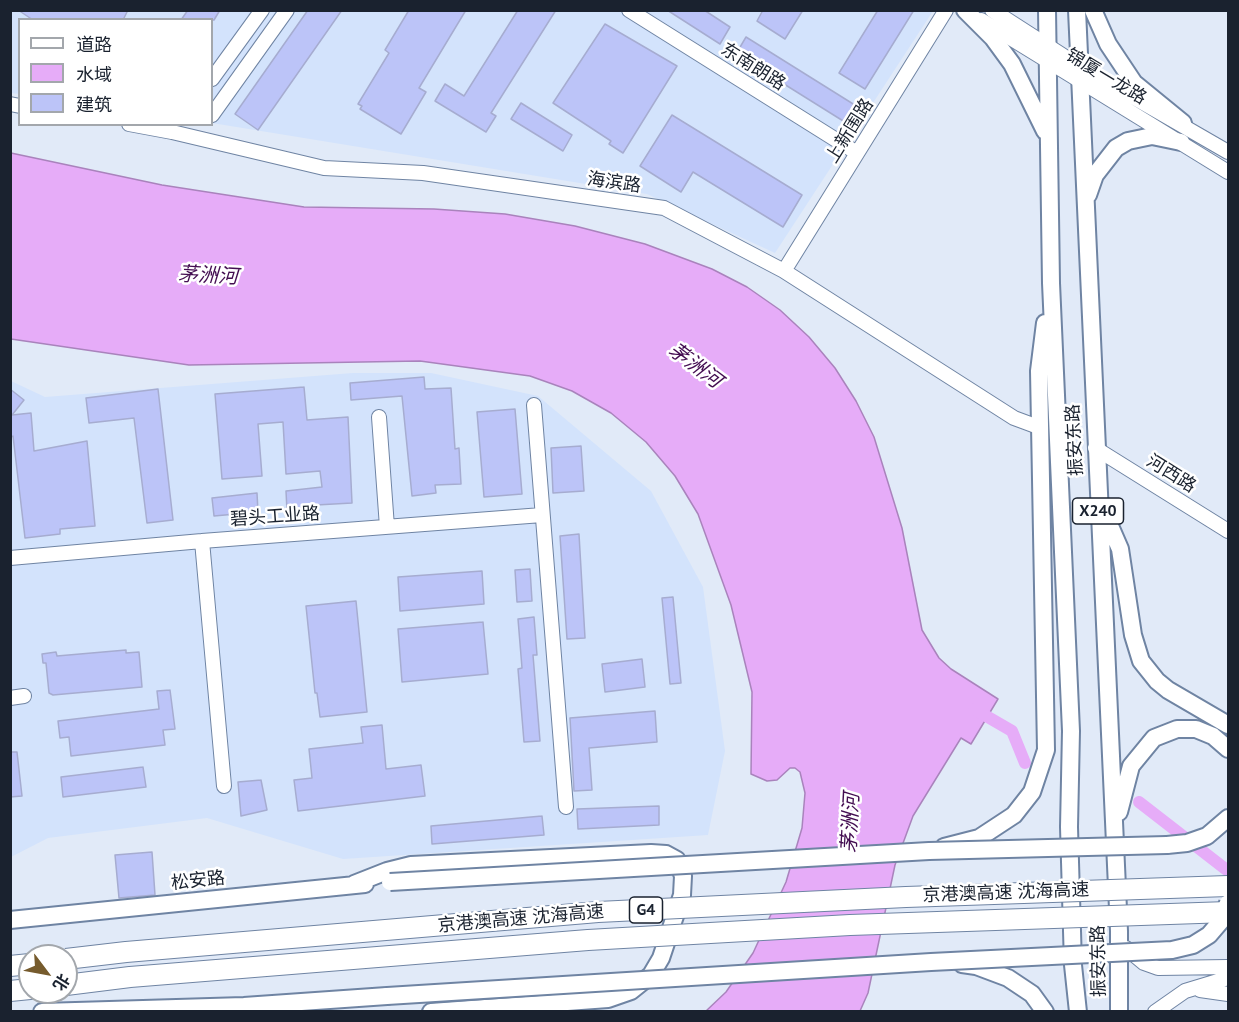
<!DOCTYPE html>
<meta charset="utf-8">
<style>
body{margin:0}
#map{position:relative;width:1239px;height:1022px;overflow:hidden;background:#e1eaf8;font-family:"PT Sans","Noto Sans SC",sans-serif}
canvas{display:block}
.frame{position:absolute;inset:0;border:12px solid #1a222f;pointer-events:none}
.legend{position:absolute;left:18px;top:18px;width:195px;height:108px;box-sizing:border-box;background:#fff;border:2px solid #a3a7ac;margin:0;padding:8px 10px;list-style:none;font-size:18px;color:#1a222f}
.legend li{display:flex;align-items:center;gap:12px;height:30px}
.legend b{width:30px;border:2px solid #a3a7ac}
.north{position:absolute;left:18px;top:944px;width:60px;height:60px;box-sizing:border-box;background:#fff;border:2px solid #a3a7ac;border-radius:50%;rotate:122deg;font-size:16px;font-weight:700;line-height:24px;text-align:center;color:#1a222f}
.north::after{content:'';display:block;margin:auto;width:21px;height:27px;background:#765b2d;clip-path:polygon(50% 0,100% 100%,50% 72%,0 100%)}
</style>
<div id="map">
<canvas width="1239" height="1022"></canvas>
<div class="frame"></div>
<ul class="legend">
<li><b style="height:8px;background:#fff"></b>道路</li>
<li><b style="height:16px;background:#e6acf8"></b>水域</li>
<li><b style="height:16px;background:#bcc4f8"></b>建筑</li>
</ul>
<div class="north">北</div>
</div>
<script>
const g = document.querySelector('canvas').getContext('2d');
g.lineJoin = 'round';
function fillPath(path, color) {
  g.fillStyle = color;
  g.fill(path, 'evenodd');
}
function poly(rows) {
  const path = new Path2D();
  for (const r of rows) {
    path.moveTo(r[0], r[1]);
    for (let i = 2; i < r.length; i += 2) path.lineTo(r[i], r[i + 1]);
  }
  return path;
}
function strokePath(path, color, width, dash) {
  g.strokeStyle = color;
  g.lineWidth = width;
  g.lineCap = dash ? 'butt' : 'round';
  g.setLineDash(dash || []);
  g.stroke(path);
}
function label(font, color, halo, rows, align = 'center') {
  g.font = font + ' "PT Sans","Noto Sans SC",sans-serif';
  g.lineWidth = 5;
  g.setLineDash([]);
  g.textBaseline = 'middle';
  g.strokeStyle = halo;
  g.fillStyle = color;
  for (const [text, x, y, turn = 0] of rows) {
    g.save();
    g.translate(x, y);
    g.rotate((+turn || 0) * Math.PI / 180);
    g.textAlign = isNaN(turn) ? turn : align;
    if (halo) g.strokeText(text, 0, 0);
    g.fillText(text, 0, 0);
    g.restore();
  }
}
fillPath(poly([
 [11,11,933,11,775,253,647,194,212,123,212,20,20,20,19,94,11,93],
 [353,373,431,373,538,396,651,491,703,587,725,751,708,835,343,859,207,818,48,838,11,857,11,381,45,397]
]), '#d3e3fc');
const water = poly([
 [11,153,162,185,304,207,434,209,505,214,575,226,645,244,712,269,747,287,780,310,809,337,835,368,856,401,874,437,902,528,922,630,939,658,951,669,998,699,971,744,961,738,913,816,895,865,868,993,860,1011,706,1011,726,992,753,953,786,882,802,828,805,793,800,772,795,768,790,768,777,780,767,781,751,774,752,692,731,605,698,514,675,476,646,442,611,413,572,391,530,376,420,361,189,365,11,339,11,153]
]);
fillPath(water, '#e6acf8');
strokePath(water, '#a983bc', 1.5);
strokePath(poly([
 [974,709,1012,731,1025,763],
 [1139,802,1228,871]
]), '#e6acf8', 12);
const building = poly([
 [18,10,128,10,123,20,33,20,18,10],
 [188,10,220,10,214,20,181,20,188,10],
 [308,10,342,10,258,130,235,114,308,10],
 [409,10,466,10,419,88,426,92,401,134,360,109,362,106,358,104,389,53,385,50,409,10],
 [518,10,556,10,491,113,496,116,486,132,435,101,445,84,464,96,518,10],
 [667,10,704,10,730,27,720,44,667,10],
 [763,10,803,10,785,39,757,21,763,10],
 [878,10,914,10,865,89,839,73,878,10],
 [605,24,677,66,623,153,609,144,611,141,553,103,605,24],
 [746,37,858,107,848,124,736,54,746,37],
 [521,103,572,135,563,151,511,119,521,103],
 [672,115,802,195,783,227,693,172,681,192,640,166,672,115],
 [424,377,425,389,451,388,455,449,459,448,461,484,435,485,436,493,412,496,402,396,351,400,350,383,424,377],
 [304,387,307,420,348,417,352,503,316,505,317,510,287,511,286,491,322,487,320,471,286,474,283,422,258,424,262,476,222,479,215,394,304,387],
 [10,389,24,400,12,415,31,413,34,451,87,441,95,526,60,529,60,534,25,538,13,436,10,438,10,389],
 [158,389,173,520,147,523,134,418,89,423,86,398,158,389],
 [515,409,522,494,484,497,477,412,515,409],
 [581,446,584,491,553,493,551,448,581,446],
 [257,493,258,512,214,516,212,498,257,493],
 [579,534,585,638,567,639,560,536,579,534],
 [530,569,532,601,517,602,515,570,530,569],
 [482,571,484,604,400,611,398,577,482,571],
 [673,597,681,683,670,684,662,598,673,597],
 [356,601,367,712,320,717,317,693,315,693,306,606,356,601],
 [534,617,537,655,533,655,540,741,524,742,518,669,522,668,518,619,534,617],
 [483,622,488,674,402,682,398,629,483,622],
 [126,650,126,653,139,652,142,687,53,695,49,693,46,663,43,663,42,654,56,652,57,656,126,650],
 [642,659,645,687,605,692,602,664,642,659],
 [170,690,175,729,163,730,165,745,71,756,69,737,60,738,58,721,159,709,157,691,170,690],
 [655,711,657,742,589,748,592,790,574,791,570,718,655,711],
 [382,725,386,769,421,765,425,796,298,811,294,780,312,778,309,749,363,743,361,727,382,725],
 [10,752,17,752,22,796,10,797,10,752],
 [143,767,146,787,63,797,61,777,143,767],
 [261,780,267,810,241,816,238,782,261,780],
 [659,806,659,825,578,829,577,809,659,806],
 [542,816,544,835,432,844,431,826,542,816],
 [152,852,155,895,119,898,115,855,152,852]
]);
fillPath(building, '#bcc4f8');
strokePath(building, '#a6acd0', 1.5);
const minor = poly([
 [629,10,857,153],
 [992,10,1079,66,1228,152],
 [981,20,1228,172],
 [212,79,262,10],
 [10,104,20,106],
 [212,115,287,10],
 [129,124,172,132,324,168,423,173,664,208,784,271,1014,418,1041,428],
 [784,271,946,10],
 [534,405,566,807],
 [379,417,387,527],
 [1095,448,1228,531],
 [202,541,224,786],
 [10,558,202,541,542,515],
 [10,698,24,696],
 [1126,948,1144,963,1158,968,1228,967],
 [1200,990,1228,994],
 [1155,1012,1185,991,1228,978]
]);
const major = poly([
 [965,10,993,38,1012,64,1045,131],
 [1047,10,1051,283,1071,731,1069,827,1073,965,1078,1012],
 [1077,10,1119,931,1119,1012],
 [1093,10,1108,44,1134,83,1183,123],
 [1088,195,1095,175,1116,148,1128,141,1152,136,1181,142],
 [1100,503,1120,549,1133,635,1141,661,1157,681,1168,690,1228,725],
 [1119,812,1131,766,1154,738,1177,729,1196,729,1213,736,1228,749],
 [1167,845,1187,843,1207,836,1228,818],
 [944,847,979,838,1014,815,1032,792,1046,750,1039,371,1045,323],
 [354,884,387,871,411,865,651,853,666,854,677,860,683,876,682,895,661,958,651,975,631,991,608,999,431,1012],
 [10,920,365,884],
 [962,964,976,966,1008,978,1032,994,1045,1012],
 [42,1012,244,1006,387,996]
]);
const highway = poly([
 [10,966,30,964],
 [10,991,30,989]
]);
strokePath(minor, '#6f84a3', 16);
strokePath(major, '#6f84a3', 20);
strokePath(highway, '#6f84a3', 22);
strokePath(minor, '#fff', 14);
strokePath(major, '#fff', 16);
strokePath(highway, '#fff', 20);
const majorBridge = poly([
 [390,882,929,851,1167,845],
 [387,996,931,962,1172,950,1193,945,1209,935,1221,921,1228,903]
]);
const highwayBridge = poly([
 [66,959,126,952,598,912,906,897,1228,886],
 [66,985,130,977,588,940,850,925,1228,912]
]);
strokePath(majorBridge, '#6f84a3', 20, []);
strokePath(highwayBridge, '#6f84a3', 22, []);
strokePath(majorBridge, '#fff', 16);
strokePath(highwayBridge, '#fff', 20);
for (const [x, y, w] of [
 [1098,511,51],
 [646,910,33]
]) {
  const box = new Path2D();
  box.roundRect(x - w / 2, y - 13, w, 26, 4.5);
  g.fillStyle = '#fff';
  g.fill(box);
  strokePath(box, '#1a222f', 1.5);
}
label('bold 16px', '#1a222f', null, [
 ["X240",1098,511],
 ["G4",646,910]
]);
label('18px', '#1a222f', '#fff', [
 ["东南朗路",753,67,32],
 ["锦厦一龙路",1106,77,31],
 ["上新围路",850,131,-58],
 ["海滨路",614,183,8],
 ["振安东路",1075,440,-93],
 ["河西路",1171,474,32],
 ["碧头工业路",275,517,-4],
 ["松安路",198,881,-6],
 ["京港澳高速 沈海高速",1006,893,-2],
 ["京港澳高速 沈海高速",521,919,-5],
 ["振安东路",1099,961,-91]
]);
label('italic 20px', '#430d51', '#fff', [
 ["茅洲河",208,276,3],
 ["茅洲河",695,366,37],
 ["茅洲河",851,823,-87]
]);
</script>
